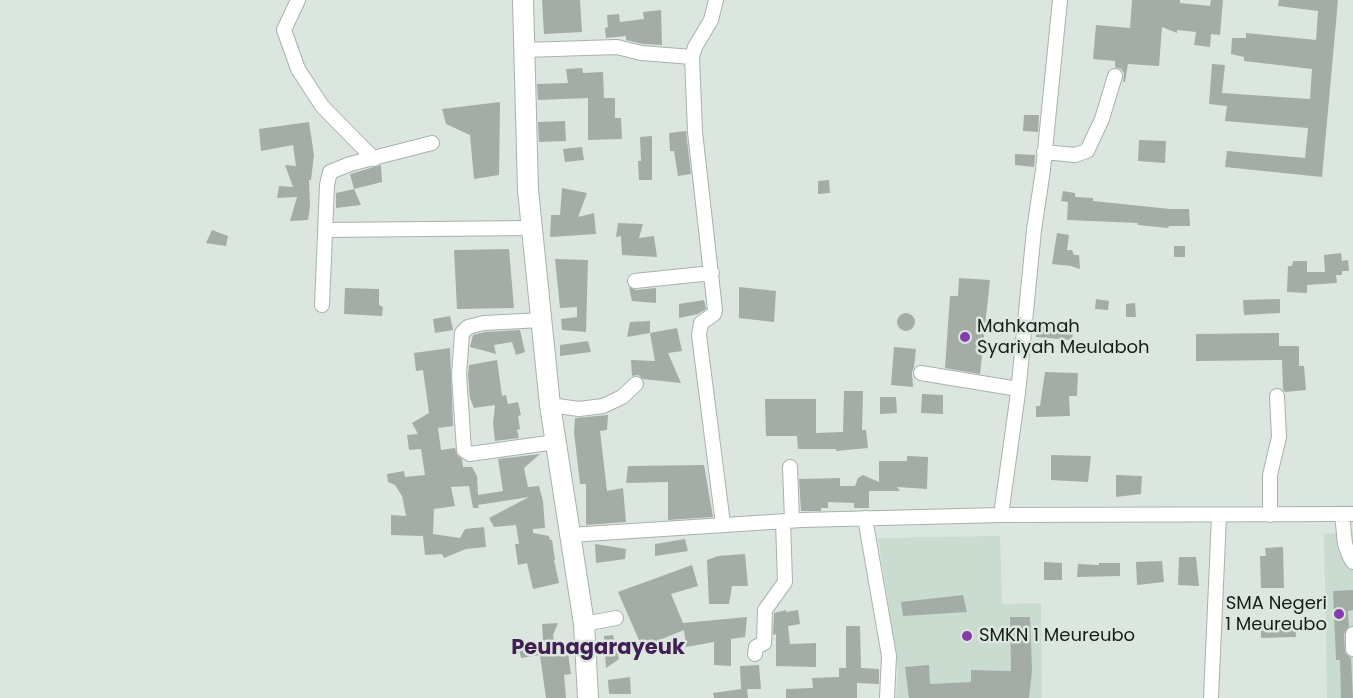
<!DOCTYPE html>
<style>
body{margin:0}
canvas{display:block;background:#dbe6df}
</style>
<canvas width="1353" height="698"></canvas>
<script>
const g = document.querySelector('canvas').getContext('2d');
g.lineJoin = 'round';
function fillPath(path, color) {
  g.fillStyle = color;
  g.fill(path, 'evenodd');
}
function poly(rows) {
  const path = new Path2D();
  for (const r of rows) {
    if (r.length === 3) {
      path.moveTo(r[0] + r[2], r[1]);
      path.arc(r[0], r[1], r[2], 0, 2 * Math.PI);
      continue;
    }
    path.moveTo(r[0], r[1]);
    for (let i = 2; i < r.length; i += 2) path.lineTo(r[i], r[i + 1]);
  }
  return path;
}
function strokePath(path, color, width, dash) {
  g.strokeStyle = color;
  g.lineWidth = width;
  g.lineCap = dash ? 'butt' : 'round';
  g.setLineDash(dash || []);
  g.stroke(path);
}
function label(font, color, halo, rows, align = 'center') {
  g.font = font + ' Poppins,sans-serif';
  g.lineWidth = 5;
  g.setLineDash([]);
  g.textBaseline = 'middle';
  g.strokeStyle = halo;
  g.fillStyle = color;
  for (const [text, x, y, turn = 0] of rows) {
    g.save();
    g.translate(x, y);
    g.rotate((+turn || 0) * Math.PI / 180);
    g.textAlign = isNaN(turn) ? turn : align;
    if (halo) g.strokeText(text, 0, 0);
    g.fillText(text, 0, 0);
    g.restore();
  }
}
fillPath(poly([
 [1353,532,1353,698,1327,698,1324,534],
 [1000,536,1002,604,1041,603,1042,698,896,698,898,667,878,538]
]), '#cadbcf');
fillPath(poly([
 [542,0,580,0,582,32,544,34],
 [1132,0,1180,0,1180,3,1210,6,1211,0,1223,0,1220,35,1211,34,1210,47,1194,45,1196,32,1177,30,1177,33,1162,27,1159,66,1128,64,1125,82,1123,82,1124,73,1121,69,1115,67,1115,61,1093,59,1096,25,1130,28],
 [1279,0,1338,0,1322,177,1225,167,1227,151,1305,158,1308,128,1225,121,1227,106,1209,104,1212,64,1225,65,1222,93,1310,99,1312,69,1244,61,1244,57,1231,54,1232,38,1246,38,1246,33,1316,40,1318,11,1278,6],
 [661,10,662,45,642,44,626,40,626,36,606,38,605,28,608,27,607,15,619,14,620,22,644,19,643,12],
 [582,68,583,73,603,72,604,98,615,98,615,118,621,118,622,139,588,140,588,98,538,100,537,84,568,83,566,69],
 [500,102,499,175,474,179,470,135,446,124,442,109],
 [1024,115,1039,115,1038,132,1023,131],
 [565,121,566,141,539,142,538,122],
 [309,122,314,155,311,180,309,180,310,207,308,220,290,221,297,197,277,198,279,186,293,187,285,165,296,166,293,145,261,151,259,129],
 [686,131,691,174,678,176,674,151,670,151,669,133],
 [652,136,652,180,639,180,638,161,641,161,640,137],
 [1139,140,1166,141,1165,163,1138,161],
 [582,147,584,160,565,162,563,149],
 [1015,154,1035,155,1034,167,1015,165],
 [381,165,382,182,354,189,350,174],
 [829,180,830,193,818,194,818,181],
 [562,188,587,193,578,217,594,213,596,234,550,237,551,215,560,215],
 [354,189,361,205,336,208,336,193],
 [1063,191,1075,193,1075,197,1093,198,1093,201,1170,209,1189,209,1190,226,1169,226,1168,228,1138,225,1138,223,1067,220,1068,202,1061,201],
 [618,223,643,224,639,238,654,236,657,257,622,255,621,236,616,237],
 [212,230,228,236,226,246,206,243],
 [1057,233,1069,235,1067,250,1072,250,1074,255,1079,255,1080,269,1071,266,1052,264],
 [1174,246,1185,246,1185,257,1174,257],
 [509,249,514,308,457,309,454,250],
 [1341,253,1342,261,1348,260,1349,271,1342,271,1342,275,1336,275,1337,283,1307,285,1307,293,1287,292,1288,266,1292,266,1293,261,1307,261,1307,272,1325,272,1324,255],
 [555,259,588,260,586,332,562,330,561,319,577,317,577,307,560,308],
 [959,278,990,280,980,374,945,368,950,296,958,296],
 [629,287,636,290,656,288,656,303,632,301],
 [739,287,776,291,774,322,739,318],
 [345,288,379,289,379,305,383,307,382,316,344,314],
 [1096,299,1109,301,1108,310,1095,309],
 [1280,299,1280,313,1244,315,1243,300],
 [704,300,706,309,698,314,679,318,679,304],
 [1135,303,1136,317,1126,317,1126,304],
 [906,322,9],
 [450,316,453,330,435,333,433,319],
 [650,321,650,333,627,337,630,322],
 [1052,322,1074,324,1072,340,1036,337,1036,326,1052,327],
 [677,328,682,351,668,353,681,383,643,379,638,375,632,376,631,360,655,361,650,333],
 [520,330,525,352,516,355,512,342,494,345,496,354,470,347,473,335,485,332],
 [1279,333,1279,346,1299,346,1299,366,1304,366,1306,390,1285,392,1283,390,1282,360,1196,361,1196,334],
 [588,341,591,352,560,356,560,345],
 [894,347,916,349,914,367,912,372,913,387,891,385],
 [450,348,453,426,438,428,441,450,455,448,457,455,462,459,463,467,472,467,477,476,478,495,503,491,498,459,540,454,524,468,528,487,539,486,543,501,545,528,533,529,533,533,549,536,550,540,552,540,555,560,554,560,559,583,533,589,527,563,518,565,515,544,519,544,516,525,494,527,489,518,529,497,478,505,479,508,473,508,469,486,451,487,455,506,434,509,433,534,460,538,465,529,484,527,486,547,466,549,444,558,442,554,425,555,423,536,391,535,391,515,406,516,402,496,395,485,388,482,387,474,404,471,405,477,425,475,421,449,409,450,407,435,418,434,412,423,429,413,423,370,416,371,414,353],
 [497,360,502,396,506,395,508,404,518,402,521,415,518,416,520,429,517,430,519,438,495,441,493,424,495,405,474,408,470,398,468,375,469,365],
 [1045,372,1078,373,1077,396,1069,396,1070,416,1036,417,1036,406,1040,406],
 [844,391,863,391,862,430,866,430,868,448,836,451,836,449,798,449,797,436,766,436,765,399,816,399,816,433,843,432],
 [922,394,943,395,943,414,921,413],
 [880,397,896,397,897,413,880,414],
 [608,415,607,430,600,431,607,491,623,488,626,522,586,525,586,484,580,484,574,432,575,418],
 [1051,455,1091,456,1088,482,1051,480],
 [907,456,928,457,927,489,897,487,900,491,869,491,869,508,854,508,854,503,828,502,828,508,821,508,821,511,801,511,799,479,840,478,840,486,855,486,858,478,863,475,879,482,879,461,907,461],
 [704,465,713,517,668,520,668,482,626,483,628,466],
 [1116,475,1142,476,1141,494,1116,497],
 [685,539,688,551,655,556,655,544],
 [595,544,626,549,625,559,596,563],
 [1283,547,1284,588,1261,588,1260,556,1266,556,1265,548],
 [745,554,748,586,732,586,729,604,709,604,707,560,718,556],
 [1179,557,1196,557,1199,586,1178,585],
 [1162,561,1164,582,1137,585,1136,562],
 [1044,562,1062,563,1062,580,1044,580],
 [1099,563,1120,563,1120,576,1077,577,1078,564,1099,565],
 [692,565,698,586,671,594,683,623,747,617,745,637,731,639,731,666,714,665,714,642,686,647,684,630,642,647,618,592],
 [1353,590,1353,610,1348,611,1349,626,1344,634,1345,653,1351,658,1353,698,1341,698,1340,660,1336,660,1333,591],
 [963,595,967,612,903,616,901,602],
 [786,610,786,612,798,610,800,624,788,626,790,644,816,643,816,667,776,666,776,634,773,635,774,613],
 [1010,617,1030,617,1032,671,1029,698,909,698,905,667,929,665,930,684,971,682,971,670,1011,671],
 [558,623,553,635,557,655,568,653,571,674,564,675,566,698,546,698,540,655,521,658,518,644,543,640,542,624],
 [1261,623,1295,623,1296,637,1261,638],
 [846,626,860,626,861,668,879,669,879,684,857,683,857,698,786,698,786,689,813,688,812,678,839,677,839,668,846,668],
 [613,635,619,659,606,668,604,636],
 [759,665,761,689,747,689,748,698,714,698,713,693,741,689,740,666],
 [630,677,631,694,609,694,608,680]
]), '#a3ada6');
const minor = poly([
 [298,0,284,30,298,69,322,106,374,159],
 [716,0,711,20,695,47,692,57,695,132,715,310,714,314,701,323,699,335,723,524],
 [524,50,617,47,641,53,692,57],
 [1044,152,1075,155,1087,151,1102,119,1115,76],
 [325,230,532,228],
 [635,281,712,273],
 [322,305,327,185,330,172,350,164,432,143],
 [541,320,484,323,468,327,462,333,459,375,464,450,470,454,555,442],
 [921,373,1018,389],
 [550,405,579,409,603,406,622,397,636,384],
 [790,467,792,520],
 [1342,514,1345,544,1349,555,1353,562],
 [1001,515,1018,393,1034,230,1043,170,1060,0],
 [1270,515,1270,475,1279,437,1277,396],
 [865,518,889,656,887,698],
 [570,535,802,520,1001,515,1353,514],
 [584,624,616,618],
 [1353,634,1353,649],
 [755,654,756,647,764,643,765,610,785,582,783,521],
 [1211,698,1219,516]
]);
const highway = poly([
 [523,0,528,190,550,405,584,624,588,698]
]);
strokePath(minor, '#a8b2ab', 16);
strokePath(highway, '#a8b2ab', 22);
strokePath(minor, '#fff', 14);
strokePath(highway, '#fff', 20);
for (const [x, y, r, color] of [
 [965,337,6,"#863bad"],
 [1339,614,6,"#863bad"],
 [967,636,6,"#863bad"]
]) {
  const dot = new Path2D();
  dot.arc(x, y, r, 0, 2 * Math.PI);
  g.fillStyle = color;
  g.fill(dot);
  strokePath(dot, '#dbe6df', 2);
}
label('18px', '#191d1a', '#dbe6df', [
 ["Mahkamah",977,327],
 ["Syariyah Meulaboh",977,348],
 ["SMA Negeri",1327,604,"right"],
 ["1 Meureubo",1327,625,"right"],
 ["SMKN 1 Meureubo",979,636]
], 'left');
label('bold 21px', '#411e55', '#dbe6df', [
 ["Peunagarayeuk",598,649]
]);
</script>
